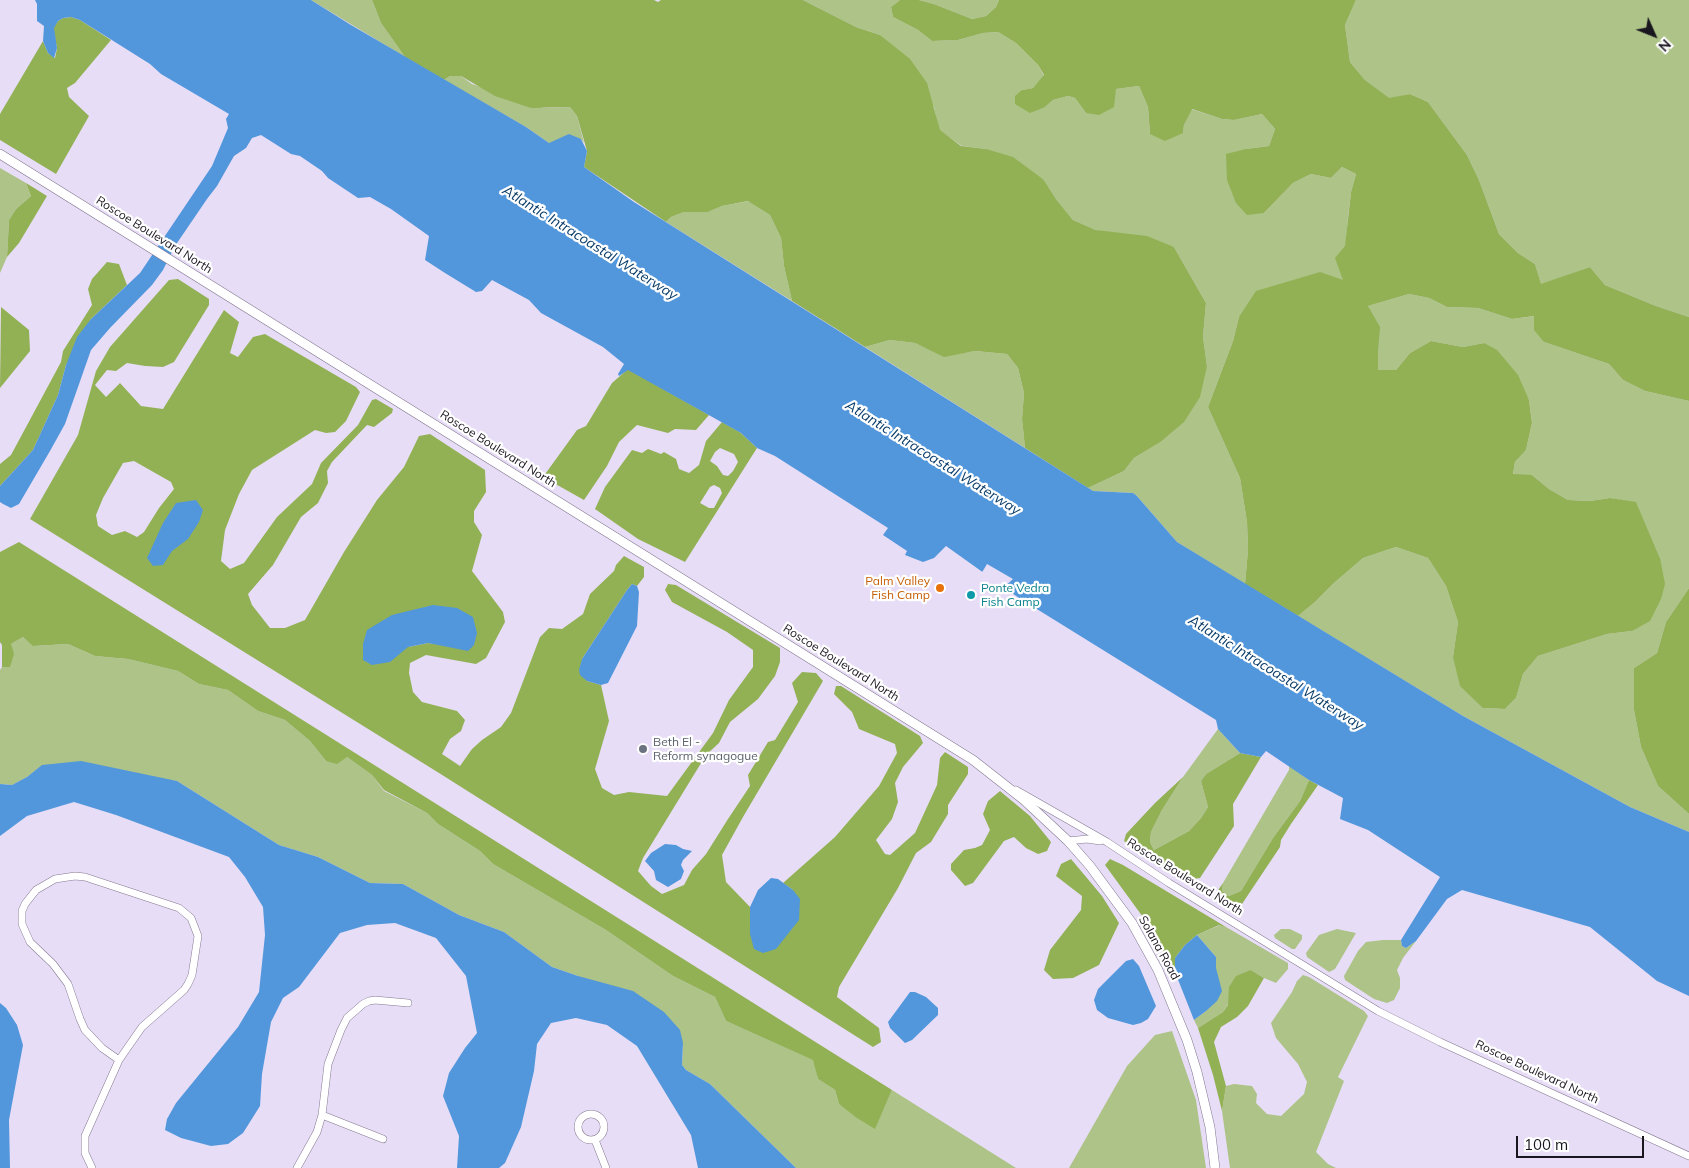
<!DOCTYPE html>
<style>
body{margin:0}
#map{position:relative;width:1689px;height:1168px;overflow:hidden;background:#e8ddf7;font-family:Mulish,sans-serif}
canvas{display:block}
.north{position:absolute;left:1629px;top:10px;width:50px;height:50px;-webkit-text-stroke:4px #fff;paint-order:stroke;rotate:134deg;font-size:14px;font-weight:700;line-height:20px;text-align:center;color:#1a161f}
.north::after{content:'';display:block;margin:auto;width:18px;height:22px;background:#1a161f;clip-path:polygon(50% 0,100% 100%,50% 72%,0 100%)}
.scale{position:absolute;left:1516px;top:1136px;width:128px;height:22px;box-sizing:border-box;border:2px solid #1a161f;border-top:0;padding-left:6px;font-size:15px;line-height:18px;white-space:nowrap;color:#1a161f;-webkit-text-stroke:4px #fff;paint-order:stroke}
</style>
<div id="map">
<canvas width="1689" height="1168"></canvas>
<div class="north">N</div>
<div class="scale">100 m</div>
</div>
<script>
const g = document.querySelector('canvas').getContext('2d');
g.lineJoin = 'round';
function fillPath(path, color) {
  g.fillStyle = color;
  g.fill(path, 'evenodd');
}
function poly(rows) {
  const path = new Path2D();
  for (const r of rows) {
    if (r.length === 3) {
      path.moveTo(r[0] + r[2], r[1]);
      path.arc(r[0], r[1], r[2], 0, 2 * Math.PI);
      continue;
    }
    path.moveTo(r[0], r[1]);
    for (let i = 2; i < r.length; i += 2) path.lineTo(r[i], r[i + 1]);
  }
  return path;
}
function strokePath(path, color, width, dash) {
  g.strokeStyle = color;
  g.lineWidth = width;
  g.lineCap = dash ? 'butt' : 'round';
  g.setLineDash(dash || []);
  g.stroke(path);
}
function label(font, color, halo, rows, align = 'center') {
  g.font = font + ' Mulish,sans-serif';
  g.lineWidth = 4.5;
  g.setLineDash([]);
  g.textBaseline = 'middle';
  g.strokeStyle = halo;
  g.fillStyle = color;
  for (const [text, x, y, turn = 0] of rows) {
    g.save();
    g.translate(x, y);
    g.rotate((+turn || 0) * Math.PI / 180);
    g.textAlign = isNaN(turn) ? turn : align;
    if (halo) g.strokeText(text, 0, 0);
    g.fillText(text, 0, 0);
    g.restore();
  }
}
fillPath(poly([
 [311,0,372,0,381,23,405,57],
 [803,0,900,0,891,7,893,17,918,30,932,41,958,40,983,33,998,32,1016,43,1038,65,1044,76,1042,79,1033,88,1022,90,1045,107,1053,100,1068,96,1075,98,1086,113,1116,89,1139,86,1148,107,1150,134,1183,133,1184,125,1191,109,1222,119,1234,120,1262,114,1275,129,1269,146,1246,149,1264,213,1293,183,1311,174,1331,178,1342,167,1356,174,1351,192,1348,217,1343,280,1239,317,1233,341,1208,407,1240,478,1247,522,1248,550,1245,584,1177,542,1136,495,1133,493,1093,491,1088,488,1124,471,1134,458,1159,443,1207,366,1203,337,1206,303,1174,247,1096,230,1073,220,1056,199,1044,180,986,149,962,146,939,130,934,107,880,35,856,27],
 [919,0,999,0,996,7,986,16,972,19,934,4],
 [1356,0,1689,0,1689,317,1656,306,1605,285,1590,267,1541,285,1535,264,1518,253,1499,234,1479,180,1467,155,1428,102,1410,94,1389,99,1365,80,1350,62,1345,25],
 [450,76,461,76,472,84,544,108,570,107,577,116,584,143,581,139,549,143,526,127,444,80],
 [0,168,26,183,31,196,16,209,9,220,7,257,0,273],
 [749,201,770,215,781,238,784,266,792,301,666,222,671,217,684,212,708,212,722,206],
 [1409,294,1429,298,1447,307,1478,308,1512,319,1535,316,1544,342,1609,364,1623,380,1645,391,1689,401,1689,588,1666,622,1657,653,1634,668,1634,710,1641,747,1658,786,1689,814,1689,832,1630,807,1463,716,1298,616,1315,602,1334,583,1363,558,1396,547,1428,558,1446,586,1458,622,1453,657,1483,708,1505,709,1516,698,1523,674,1538,656,1607,634,1632,631,1660,558,1636,503,1610,498,1590,501,1568,500,1549,489,1532,475,1513,475,1515,462,1526,450,1532,423,1529,400,1484,343,1463,347,1431,341,1410,353,1396,370,1378,370,1378,350,1368,306],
 [890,340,915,343,944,356,975,351,1007,354,1018,368,1024,393,1022,419,1025,448,865,347],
 [23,637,34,646,68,644,95,656,128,659,178,671,199,684,228,690,258,711,285,720,310,741,326,761,347,757,372,775,384,791,427,813,438,824,480,851,493,864,606,930,673,976,715,997,726,1021,814,1060,818,1079,835,1090,839,1104,875,1128,892,1090,1016,1168,796,1168,710,1084,686,1070,682,1065,683,1043,578,976,552,967,504,932,459,915,403,884,370,883,318,857,279,845,177,781,43,765,27,777,12,785,0,784,0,670,2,667,10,667,11,644],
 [1218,729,1240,753,1206,774,1201,781,1208,807,1201,818,1189,831,1154,850,1150,842,1151,832,1162,810,1183,777],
 [1289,765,1309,780,1300,801,1273,838,1241,891,1229,896,1222,891,1223,883,1289,770],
 [1220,925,1226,927,1288,963,1288,969,1276,983,1264,978,1251,970,1223,1012,1198,1028,1194,1020,1206,1011,1216,968,1216,957,1197,935],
 [1281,929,1290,929,1302,935,1302,939,1295,949,1292,949,1275,938,1274,935],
 [1337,929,1356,933,1335,969,1329,972,1307,957,1306,953,1319,935],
 [1383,940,1401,940,1402,946,1406,948,1416,941,1403,958,1397,970,1400,978,1400,988,1394,1000,1387,1003,1374,999,1345,980,1344,976,1358,951,1366,942],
 [1303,975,1309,977,1364,1011,1368,1016,1338,1077,1344,1081,1316,1152,1328,1164,1336,1168,1230,1168,1222,1111,1226,1086,1234,1084,1252,1086,1257,1094,1256,1103,1267,1114,1281,1116,1304,1094,1307,1082,1298,1064,1276,1038,1271,1023,1292,992,1297,981],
 [1172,1031,1196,1100,1206,1168,1069,1168,1127,1066,1155,1035]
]), '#adc387');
fillPath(poly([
 [372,0,654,0,658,2,661,0,803,0,856,27,880,35,910,59,927,83,940,130,961,146,986,149,1013,157,1044,180,1056,199,1073,220,1096,230,1147,236,1174,247,1206,303,1203,337,1207,366,1200,397,1184,422,1159,443,1134,458,1124,471,1088,488,1025,448,1022,419,1024,393,1018,368,1007,354,975,351,944,357,915,343,890,340,865,347,792,301,784,266,781,238,770,215,748,201,722,206,708,212,684,212,671,217,666,222,584,167,587,151,577,116,570,107,531,108,495,96,461,76,450,76,444,80,405,57,381,23],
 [900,0,919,0,934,4,972,19,986,16,996,7,999,0,1356,0,1345,25,1350,62,1365,80,1389,98,1410,94,1428,102,1467,155,1479,180,1499,234,1518,253,1535,264,1541,284,1590,267,1605,285,1656,306,1689,317,1689,401,1645,391,1623,380,1609,364,1544,342,1534,330,1534,316,1512,319,1478,308,1447,307,1429,298,1409,294,1368,306,1380,327,1378,350,1378,370,1396,370,1410,353,1431,341,1463,347,1484,343,1497,350,1518,375,1529,400,1532,423,1526,450,1515,462,1513,474,1532,475,1549,489,1568,500,1590,501,1610,498,1636,502,1660,558,1665,584,1661,599,1650,621,1632,631,1607,634,1538,656,1523,674,1516,698,1505,709,1483,708,1460,686,1453,657,1458,622,1446,586,1428,558,1396,547,1363,558,1334,583,1315,602,1298,616,1245,584,1248,550,1247,522,1240,478,1208,407,1233,341,1239,317,1256,291,1320,272,1343,280,1335,258,1345,246,1351,192,1356,174,1342,167,1331,178,1311,174,1293,183,1264,213,1247,215,1236,203,1227,180,1226,154,1246,149,1269,146,1275,129,1262,114,1234,120,1222,119,1192,109,1184,125,1183,133,1165,141,1150,134,1148,107,1139,86,1116,89,1114,107,1099,115,1086,113,1075,98,1068,96,1053,100,1045,107,1030,113,1015,104,1015,96,1022,90,1033,88,1044,75,1038,65,1016,43,998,32,983,33,958,40,932,41,918,30,893,17,891,7],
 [71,17,80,20,111,40,75,83,67,88,69,97,89,116,56,174,0,140,0,114,43,41,48,53,55,58,57,48,53,28,58,21,63,18],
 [26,183,47,196,19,243,7,257,9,220,16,209,31,196],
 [107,262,119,264,127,285,91,319,66,365,58,395,33,450,0,486,0,464,11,455,61,362,63,351,92,305,88,289,92,279],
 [178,279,209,299,209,305,174,362,163,367,145,366,127,363,116,371,107,370,95,385,106,397,120,383,141,406,163,409,224,310,239,322,230,353,238,357,253,337,265,334,356,387,360,392,346,421,335,432,326,433,315,430,252,470,239,494,225,530,221,561,230,569,244,563,277,517,312,484,321,463,358,425,372,400,376,399,393,409,392,413,374,427,367,425,332,462,327,471,328,483,318,503,301,517,273,565,248,594,252,605,270,628,285,628,305,620,344,552,377,500,404,467,419,436,430,434,485,470,486,492,474,511,474,522,482,535,472,571,503,612,505,622,486,658,476,664,426,655,410,663,409,673,413,692,422,702,457,711,465,720,461,731,450,739,442,754,460,766,472,749,482,740,501,727,511,713,540,637,549,628,562,629,583,614,590,594,614,571,616,565,624,556,644,567,644,577,637,586,632,584,627,590,582,659,587,681,601,685,609,721,595,769,602,788,614,795,629,792,667,796,713,733,729,700,753,667,753,650,727,632,672,602,665,590,668,584,676,585,780,648,780,662,775,676,758,699,730,722,719,743,706,755,643,858,638,871,651,886,662,894,684,885,692,870,706,854,728,819,750,786,748,775,768,742,775,740,798,702,792,683,802,672,816,673,823,681,743,817,722,855,726,882,750,907,750,934,793,890,783,883,835,837,879,786,897,753,895,744,859,729,852,712,834,694,836,686,841,686,920,736,923,743,903,767,895,783,898,802,892,819,876,840,885,854,890,855,915,833,937,785,940,758,945,752,968,767,968,774,948,805,948,814,931,842,916,853,898,888,839,987,837,997,879,1028,881,1042,873,1047,439,773,30,519,78,435,96,371,110,347,169,280],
 [134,461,171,482,174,489,159,508,144,532,137,537,125,531,112,535,98,526,96,515,103,498,123,463],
 [473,617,446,645,428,643,408,647],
 [1,307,29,330,30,351,0,388],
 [628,369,709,415,696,430,675,429,668,433,637,425,619,442,607,466,584,500,543,477,577,430,586,426,612,383],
 [722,422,741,433,757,448,685,562,638,539,595,509,605,487,632,450,642,453,648,449,661,454,664,452,676,459,679,469,689,473,699,465,706,441],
 [720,448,734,454,738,462,733,471,728,476,723,475,717,466,710,461,715,452],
 [714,485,720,488,722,493,714,508,709,508,700,503,710,487],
 [19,542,892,1090,875,1129,857,1118,839,1104,835,1090,818,1079,813,1060,726,1021,715,997,673,976,606,930,493,864,480,851,438,824,427,813,384,790,372,775,347,757,337,764,326,761,310,741,285,720,258,711,228,690,199,684,178,671,128,659,95,656,68,644,33,646,23,637,11,644,14,654,10,667,2,667,2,645,0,642,0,552],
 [1689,588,1689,814,1658,786,1641,747,1634,710,1634,668,1657,653,1666,622],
 [1240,753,1261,757,1233,804,1234,826,1200,878,1187,880,1124,841,1126,834,1155,803,1183,777,1162,810,1151,832,1150,842,1154,850,1189,831,1201,818,1208,807,1201,781,1206,774],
 [1309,780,1318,785,1291,824,1281,840,1280,847,1240,907,1235,910,1215,897,1216,893,1223,883,1222,891,1229,896,1241,891,1273,838,1300,801],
 [1000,791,1030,816,1051,842,1047,851,1038,854,1026,848,1014,837,1004,841,973,883,965,886,951,870,951,864,964,850,975,848,982,845,990,830,983,814,988,801],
 [1071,859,1102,896,1119,923,1099,965,1073,978,1053,979,1044,970,1050,950,1081,910,1082,896,1056,876,1061,864],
 [1110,859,1123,865,1226,927,1219,925,1197,935,1185,945,1175,958,1175,972,1148,924,1105,865],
 [1251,970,1264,978,1248,1006,1237,1017,1221,1027,1214,1042,1226,1086,1222,1111,1213,1075,1198,1028,1223,1012,1228,1005,1229,987,1236,976]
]), '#92b155');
fillPath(poly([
 [35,0,311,0,351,25,526,127,549,143,569,134,581,139,587,151,584,167,634,202,1093,491,1133,493,1136,495,1177,542,1463,716,1630,807,1689,832,1689,996,1657,981,1590,927,1462,890,1447,899,1416,941,1406,948,1402,946,1401,940,1440,877,1368,830,1340,819,1343,798,1309,780,1266,751,1261,757,1240,753,1218,729,1216,720,1019,598,946,546,934,558,923,562,905,555,907,551,883,535,888,528,775,456,757,448,741,433,628,370,619,376,618,374,624,364,603,347,541,313,529,300,492,280,482,291,476,292,445,273,425,260,429,236,391,209,370,197,358,198,328,178,322,171,300,156,291,154,261,135,252,138,246,148,234,156,217,186,207,199,175,246,163,270,152,285,110,328,91,350,65,424,50,451,19,504,11,508,3,504,0,502,0,486,33,450,58,395,66,365,77,337,91,319,140,273,212,166,228,128,226,119,229,114,161,74,150,64,80,20,71,17,63,18,58,21,54,28,57,48,54,58,48,53,43,41,44,26,37,21,37,4],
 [196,500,203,510,199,522,188,539,172,551,163,565,153,566,147,558,163,523,176,503],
 [632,584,637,586,639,592,637,626,608,683,601,685,587,681,580,675,579,670,582,659,627,590],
 [433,605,457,608,473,617,477,633,474,645,468,651,428,643,408,647,390,662,372,665,363,660,363,644,367,630,392,615],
 [81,761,177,781,279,845,318,857,370,883,403,884,459,915,504,932,552,967,578,976,633,991,664,1012,680,1030,683,1043,682,1065,686,1070,710,1084,796,1168,698,1168,691,1135,637,1046,607,1025,576,1018,551,1023,537,1044,534,1071,521,1127,505,1163,499,1168,457,1168,459,1136,443,1096,449,1073,465,1048,477,1033,466,976,436,938,395,923,367,925,340,933,299,987,283,998,271,1022,262,1074,260,1106,243,1133,228,1144,211,1146,181,1138,165,1130,167,1119,176,1103,238,1027,259,992,265,935,263,907,245,877,229,857,116,815,74,802,27,816,0,836,0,784,12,785,27,777,42,765],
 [665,844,676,845,683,849,692,851,683,860,681,865,684,871,681,879,668,887,656,880,654,871,645,861,651,853],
 [771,878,778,879,793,890,800,899,799,920,776,949,763,953,754,949,750,934,750,907,758,890],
 [1197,935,1216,957,1216,968,1222,991,1217,1001,1206,1011,1194,1020,1175,972,1175,958,1185,945],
 [1133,959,1139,966,1156,1006,1148,1019,1141,1023,1133,1025,1108,1018,1097,1010,1094,1000,1098,989,1126,961],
 [910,992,915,992,926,997,938,1008,938,1015,912,1040,905,1043,890,1028,888,1022],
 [0,1003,6,1008,17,1025,23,1045,9,1120,10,1168,0,1168]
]), '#5297dc');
fillPath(poly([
 [987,564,1013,579,1002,589,981,574]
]), '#e8ddf7');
const minor = poly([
 [1016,790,1107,842,1169,883,1378,1011,1440,1042,1689,1156],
 [1068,841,1087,839,1100,841],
 [75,876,85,877,179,908,191,918,198,936,192,975,188,984,184,990,142,1027,119,1060,102,1048,85,1030,80,1019,68,984,53,964,30,942,22,924,22,911,25,904,36,890,55,879,75,876],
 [591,1127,13],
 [322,1115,383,1139],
 [595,1140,606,1168],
 [92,1168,85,1153,85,1136,119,1060],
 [297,1168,317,1132,322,1115,328,1064,341,1030,347,1018,363,1004,369,1001,375,1000,408,1003]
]);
const tertiary = poly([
 [0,154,973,760,1024,800,1068,841,1090,866,1132,923,1158,970,1187,1040,1197,1072,1210,1127,1215,1168]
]);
strokePath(minor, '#837990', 8);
strokePath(tertiary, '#837990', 10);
strokePath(minor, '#fff', 7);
strokePath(tertiary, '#fff', 9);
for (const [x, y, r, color] of [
 [940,588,5,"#e8710a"],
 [971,595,5,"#0f9aa8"],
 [643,749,5,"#6b7280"]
]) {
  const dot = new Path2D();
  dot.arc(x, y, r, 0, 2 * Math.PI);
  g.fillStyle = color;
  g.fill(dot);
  strokePath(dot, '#fff', 2);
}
label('12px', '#1a161f', '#fff', [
 ["Roscoe Boulevard North",154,235,32],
 ["Roscoe Boulevard North",498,449,32],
 ["Roscoe Boulevard North",841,663,32],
 ["Roscoe Boulevard North",1185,877,32],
 ["Solana Road",1159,948,61],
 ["Roscoe Boulevard North",1537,1072,25]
]);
label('12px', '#c56008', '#fff', [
 ["Palm Valley",930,581],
 ["Fish Camp",930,595]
], 'right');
label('12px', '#0d838f', '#fff', [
 ["Ponte Vedra",981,588],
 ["Fish Camp",981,602]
], 'left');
label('12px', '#5b616d', '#fff', [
 ["Beth El -",653,742],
 ["Reform synagogue",653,756]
], 'left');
label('italic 14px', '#0a3d6a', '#fff', [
 ["Atlantic Intracoastal Waterway",590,243,32],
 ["Atlantic Intracoastal Waterway",933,458,32],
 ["Atlantic Intracoastal Waterway",1276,673,32]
]);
</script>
